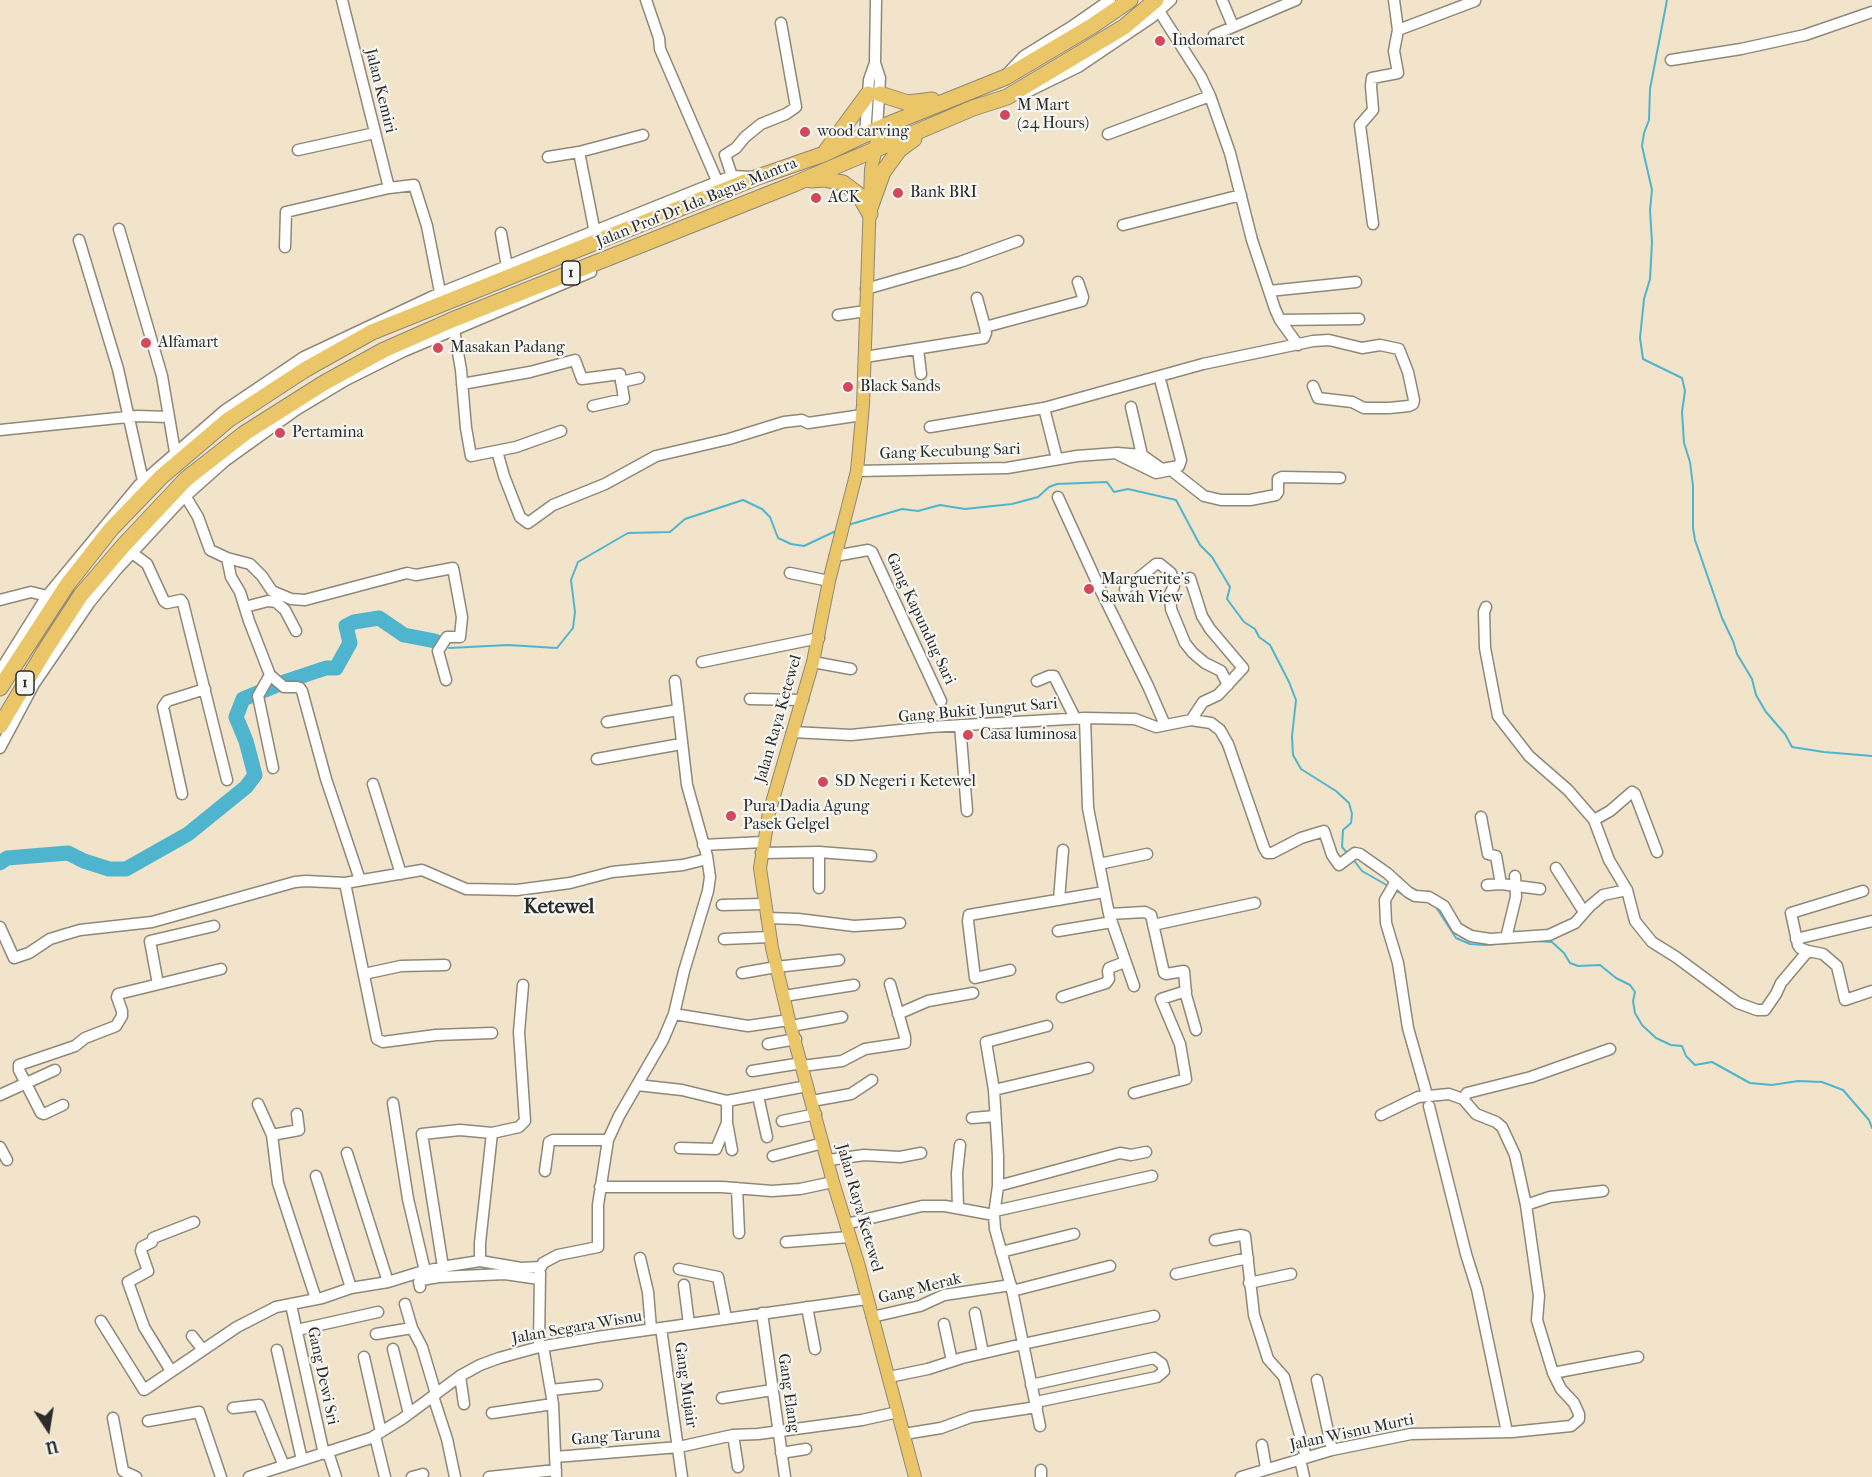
<!DOCTYPE html>
<style>
body{margin:0}
#map{position:relative;width:1872px;height:1477px;overflow:hidden;background:#f1e4ca;font-family:"IM FELL French Canon",serif}
canvas{display:block}
.north{position:absolute;left:18px;top:1399px;width:60px;height:60px;-webkit-text-stroke:4px #f6f6f2;paint-order:stroke;rotate:168deg;font-size:16px;font-weight:700;line-height:24px;text-align:center;color:#2b2b2b}
.north::after{content:'';display:block;margin:auto;width:21px;height:27px;background:#2b2b2b;clip-path:polygon(50% 0,100% 100%,50% 72%,0 100%)}
</style>
<div id="map">
<canvas width="1872" height="1477"></canvas>
<div class="north">U</div>
</div>
<script>
const g = document.querySelector('canvas').getContext('2d');
g.lineJoin = 'round';
function poly(rows) {
  const path = new Path2D();
  for (const r of rows) {
    path.moveTo(r[0], r[1]);
    for (let i = 2; i < r.length; i += 2) path.lineTo(r[i], r[i + 1]);
  }
  return path;
}
function strokePath(path, color, width, dash) {
  g.strokeStyle = color;
  g.lineWidth = width;
  g.lineCap = dash ? 'butt' : 'round';
  g.setLineDash(dash || []);
  g.stroke(path);
}
function label(font, color, halo, rows, align = 'center') {
  g.font = font + ' "IM FELL French Canon",serif';
  g.lineWidth = 4.5;
  g.setLineDash([]);
  g.textBaseline = 'middle';
  g.strokeStyle = halo;
  g.fillStyle = color;
  for (const [text, x, y, turn = 0] of rows) {
    g.save();
    g.translate(x, y);
    g.rotate((+turn || 0) * Math.PI / 180);
    g.textAlign = isNaN(turn) ? turn : align;
    if (halo) g.strokeText(text, 0, 0);
    g.fillText(text, 0, 0);
    g.restore();
  }
}
strokePath(poly([
 [1667,0,1650,89,1649,120,1644,133,1642,146,1652,190,1650,210,1652,242,1650,279,1644,299,1640,338,1643,359,1682,378,1685,391,1682,412,1684,443,1690,462,1693,486,1693,528,1695,540,1722,618,1733,641,1737,654,1752,679,1756,695,1766,712,1785,734,1792,747,1824,752,1872,756],
 [848,525,902,509,918,511,940,505,965,509,1012,504,1038,497,1049,487,1057,484,1107,482,1114,492,1128,489,1176,500,1200,545,1212,557,1230,587,1227,599,1244,622,1255,629,1259,637,1270,645,1289,682,1296,700,1292,736,1293,755,1301,769,1336,791,1349,803,1352,814,1351,823,1343,830,1342,847,1348,854],
 [449,648,508,645,557,648,573,628,575,612,571,580,578,562,628,533,670,532,685,519,743,500,762,509,770,517,778,538,791,544,804,546,838,530],
 [1352,858,1362,871,1390,887],
 [1395,890,1406,896],
 [1436,907,1456,938,1470,944,1485,945,1508,943],
 [1535,941,1552,942,1564,953,1570,963,1578,966,1600,965,1616,978,1630,985,1635,992,1633,1001,1635,1013,1642,1025,1656,1038,1671,1045,1682,1046,1686,1056,1695,1065,1712,1062,1750,1083,1772,1085,1798,1081,1822,1082,1843,1090,1869,1120,1872,1128]
]), '#4fb5ce', 2);
strokePath(poly([
 [0,863,7,858,68,853,84,861,109,869,126,869,188,834,246,787,255,775,246,741,236,717,243,699,287,681,326,668,336,668,350,643,346,626,354,622,379,618,404,635,435,641]
]), '#4fb5ce', 15);
const minor = poly([
 [342,0,389,188],
 [646,0,659,38,660,49,718,183],
 [1222,0,1233,26],
 [1159,11,1201,77,1210,96],
 [1398,30,1475,1],
 [1214,35,1296,0],
 [1671,60,1741,49,1805,35,1872,12],
 [875,63,880,78,877,129],
 [1009,72,1024,56,1071,27,1110,0],
 [1023,94,1078,67,1152,17,1171,0],
 [1108,134,1210,96,1230,153,1252,240,1275,309,1280,320,1298,345],
 [865,135,869,80,875,63,876,0],
 [298,150,375,133],
 [548,157,579,152],
 [732,176,725,155,736,148,745,137,761,124,786,114,796,107,781,23],
 [1373,224,1360,125,1373,110,1371,86,1372,78,1398,73,1394,51,1398,30,1394,0],
 [1123,225,1241,195],
 [119,229,162,376,175,452],
 [501,233,507,267],
 [595,233,579,152,643,135],
 [79,240,118,369,143,481],
 [285,247,286,212,389,188,414,185,427,226,441,297],
 [866,289,960,262,1018,241],
 [1269,291,1356,282],
 [838,315,866,311],
 [1280,320,1359,319],
 [453,324,461,370,466,428,471,456,516,447,561,431],
 [985,327,1082,301,1083,297,1078,282],
 [918,349,921,374],
 [865,357,984,338,986,333,985,327,977,298],
 [621,382,639,378],
 [462,384,530,372,575,360,582,379,620,374,624,399,593,406],
 [1131,407,1142,455],
 [1044,408,1057,459],
 [930,427,1044,408,1203,364,1313,341,1329,340,1362,348,1380,345,1399,349,1408,372,1414,400,1413,404,1409,406,1389,408,1364,408,1352,402,1318,398,1313,386],
 [0,430,137,416,169,417],
 [497,451,504,476,520,517,528,523,553,505,605,484,656,456,729,439,784,422,802,420,808,423,862,415],
 [1119,455,1156,473,1171,470,1204,496,1221,500,1250,500,1276,495,1278,492,1278,479,1282,477,1340,478],
 [857,471,1007,468,1077,456,1117,453,1142,455,1162,469,1179,466,1181,460,1161,383],
 [183,492,198,517,210,550,227,558,250,564,262,576,272,591,291,599,305,600,407,573,416,575,453,568,462,617,460,637,447,637,438,651,446,680],
 [1058,497,1100,589,1148,686,1165,725],
 [131,552,147,564,164,601,167,603,181,600,183,603,227,780],
 [835,556,868,550,872,552,941,701],
 [227,558,231,577,240,592,249,621,270,675,284,687,297,687,300,688,302,691,326,779,360,880],
 [790,573,829,581],
 [1190,578,1202,616,1210,629,1243,668,1218,695,1203,702,1191,720],
 [1125,589,1156,564,1160,564,1171,573,1174,586,1170,594,1171,609,1185,643,1193,653,1205,663,1221,671,1228,685],
 [0,600,31,592,47,596],
 [245,607,268,601,276,602,285,610,296,631],
 [1486,607,1484,612,1485,648,1498,716,1529,756,1568,790,1594,820,1609,860,1627,890,1635,921,1652,942,1676,957,1738,1003,1757,1010,1765,1010,1776,994,1781,983,1808,951,1823,954,1837,966,1845,1000,1872,991],
 [702,662,819,638],
 [813,662,851,669],
 [0,671,47,596,139,485,224,411,304,357,440,293,732,176,752,177],
 [270,675,258,696,273,768],
 [1037,681,1049,676,1054,676,1075,718],
 [750,699,803,700],
 [1085,718,1088,808,1109,914,1134,986],
 [607,722,678,710],
 [960,725,967,811],
 [792,732,851,735,930,727,1085,718,1135,719,1156,727,1191,720,1211,723,1220,730,1228,744,1264,848,1267,853,1272,853,1301,838,1324,831,1332,855,1339,865,1355,853,1360,854,1387,873,1408,892,1415,896,1429,897,1444,906,1457,928,1471,936,1490,939,1549,935,1575,923,1590,906,1603,895,1627,890],
 [0,748,34,684,90,602,117,569,179,502,225,461,296,410,346,380,402,352,591,272],
 [597,759,681,744],
 [373,784,401,874],
 [182,794,163,707,167,701,205,689],
 [1481,817,1488,854,1496,856,1501,884],
 [1594,820,1610,811,1632,792,1635,794,1657,852],
 [703,845,763,842],
 [761,853,819,852,871,856],
 [1099,864,1147,854],
 [1556,868,1584,912],
 [1396,881,1385,900,1386,923,1398,963,1408,1028,1427,1095],
 [345,883,377,1039,383,1042,436,1035,492,1033],
 [1487,885,1501,884,1540,889],
 [819,888,819,852],
 [1059,900,1063,850],
 [722,905,764,904],
 [1109,914,1145,912,1151,915,1164,973,1166,974,1184,971,1186,995,1196,1030],
 [767,918,798,919,854,926,900,923],
 [1153,925,1255,903],
 [0,927,14,958,29,953,50,939,63,935,80,930,152,922,295,882,306,881,345,883,422,870,466,889,517,890,570,883,612,872,683,865,707,859],
 [1058,931,1112,922],
 [1506,938,1516,897,1515,876],
 [724,939,770,937],
 [1796,939,1872,921],
 [1808,951,1800,948,1798,945,1791,913,1863,891],
 [1010,970,975,978,968,921,969,915,1104,892],
 [742,973,776,967,839,960],
 [364,974,401,966,445,965],
 [158,984,150,941,214,926],
 [784,996,854,985],
 [1062,997,1106,983,1109,979,1108,971,1109,968,1125,962],
 [674,1014,748,1026,789,1020],
 [898,1014,928,1001,973,993],
 [791,1026,842,1017],
 [768,1044,796,1039],
 [802,1066,842,1061,865,1049,905,1043,905,1037,890,984],
 [752,1071,802,1063],
 [637,1085,682,1090,727,1101,807,1086],
 [994,1090,1088,1068],
 [1134,1093,1186,1079,1180,1044,1161,999,1186,991],
 [0,1095,55,1070],
 [758,1096,767,1137],
 [1463,1099,1467,1093,1531,1077,1610,1049],
 [727,1101,727,1123,732,1150],
 [812,1101,851,1094,872,1080],
 [393,1103,408,1199,425,1271],
 [258,1104,272,1135,278,1183,316,1299],
 [63,1105,44,1114,41,1113,19,1070,19,1065,75,1046,85,1038,116,1026,122,1016,122,1011,117,997,118,994,221,969],
 [1429,1106,1466,1254,1477,1289,1507,1432],
 [1381,1115,1418,1097,1449,1094,1463,1099,1476,1114,1496,1122,1502,1127,1515,1155,1526,1205,1539,1296,1537,1320,1553,1373,1638,1357],
 [972,1118,995,1116],
 [782,1121,816,1114],
 [492,1133,519,1127,525,1121,519,1032,523,985],
 [272,1135,299,1130,297,1114],
 [0,1147,7,1160],
 [680,1148,716,1149,727,1123],
 [347,1153,388,1282],
 [773,1156,823,1143],
 [829,1160,864,1155,900,1157,921,1153],
 [545,1171,549,1142,553,1140,608,1140],
 [316,1176,351,1288],
 [998,1186,1120,1153,1131,1155,1146,1152],
 [600,1187,722,1187,772,1191,800,1189,833,1182],
 [737,1188,739,1233],
 [1526,1205,1550,1197,1603,1191],
 [958,1208,957,1173,960,1145],
 [995,1211,1152,1176],
 [846,1224,922,1206,945,1206,994,1215],
 [1215,1240,1241,1235,1245,1236,1254,1315,1268,1359,1284,1377,1306,1457],
 [786,1242,849,1237],
 [1001,1252,1074,1234],
 [640,1258,648,1292,651,1329],
 [443,1267,422,1134,460,1130,492,1133,480,1243,480,1261],
 [679,1269,718,1277,726,1318],
 [1176,1274,1248,1258],
 [1249,1283,1291,1274],
 [684,1285,689,1324],
 [420,1287,419,1282,421,1280,439,1277,505,1274,539,1279],
 [1012,1291,1110,1266],
 [405,1304,412,1328,422,1347,436,1394],
 [291,1305,324,1454],
 [807,1307,815,1349],
 [762,1313,785,1477],
 [975,1313,983,1353],
 [872,1317,920,1306,944,1295,1011,1285],
 [101,1321,144,1390,237,1327,276,1307,322,1298,351,1288,388,1282,417,1273,448,1266,480,1261,521,1268,541,1267,543,1263,558,1255,598,1247,598,1205,608,1140,619,1116,663,1040,674,1014,684,971,708,891,710,877,707,856,687,785,675,681],
 [944,1324,952,1361],
 [661,1328,682,1477],
 [297,1330,378,1312],
 [376,1334,412,1328],
 [192,1336,203,1350],
 [543,1346,553,1404,556,1477],
 [539,1347,540,1273],
 [393,1349,409,1414],
 [277,1350,302,1460],
 [364,1357,381,1432],
 [171,1371,144,1327,128,1282,148,1271,141,1251,142,1247,152,1242,153,1238,194,1222],
 [460,1376,464,1404],
 [889,1377,928,1369,962,1358,1023,1344,1154,1316],
 [1317,1380,1332,1450],
 [1031,1385,1154,1358,1162,1364,1164,1371,1157,1377,1036,1402],
 [551,1390,597,1385],
 [433,1396,447,1439,455,1477],
 [722,1398,772,1390],
 [233,1408,259,1405,284,1466],
 [492,1413,553,1404],
 [113,1418,123,1471,136,1477],
 [148,1421,199,1412,221,1477],
 [1040,1426,1012,1290,995,1229,994,1215,998,1186,998,1156,994,1090,986,1042,1047,1026],
 [904,1434,941,1428,971,1417,1037,1407],
 [733,1435,738,1467],
 [375,1436,385,1477],
 [1262,1445,1266,1468],
 [328,1452,336,1477],
 [781,1453,806,1449],
 [555,1457,679,1447,733,1435,758,1434,862,1420,898,1412],
 [1300,1459,1304,1477],
 [1041,1470,1041,1477],
 [249,1477,371,1438,402,1419,460,1376,480,1365,499,1358,539,1347,597,1337,867,1299],
 [412,1477,423,1474],
 [489,1477,556,1470],
 [1241,1477,1332,1450,1411,1434,1512,1432,1571,1426,1579,1419,1579,1414,1574,1403,1561,1389,1553,1373]
]);
const major = poly([
 [877,129,876,149,871,169,863,405,857,471,829,581,813,662,769,813,760,868,772,948,789,1020,833,1182,858,1263,915,1477]
]);
const highway = poly([
 [880,94,908,103,932,100],
 [826,151,868,94],
 [811,180,824,179,843,183,859,195,870,214],
 [870,208,883,172,899,150,914,139],
 [0,688,67,585,111,529,161,477,228,420,306,369,372,332,755,178,824,154,877,129,1006,77,1092,26,1130,0],
 [0,726,44,652,81,595,124,545,186,479,245,433,324,383,384,350,452,320,794,184,973,108,1007,97,1124,27,1156,0]
]);
strokePath(minor, '#8e887a', 13);
strokePath(major, '#8e887a', 14);
strokePath(highway, '#8e887a', 17);
strokePath(minor, '#fff', 10);
strokePath(major, '#ebc669', 12);
strokePath(highway, '#ebc669', 15);
for (const [x, y, r, color] of [
 [1160,41,6,"#d1495b"],
 [1005,115,6,"#d1495b"],
 [805,132,6,"#d1495b"],
 [898,193,6,"#d1495b"],
 [816,198,6,"#d1495b"],
 [146,343,6,"#d1495b"],
 [438,348,6,"#d1495b"],
 [848,387,6,"#d1495b"],
 [280,433,6,"#d1495b"],
 [1089,589,6,"#d1495b"],
 [968,735,6,"#d1495b"],
 [823,782,6,"#d1495b"],
 [731,816,6,"#d1495b"]
]) {
  const dot = new Path2D();
  dot.arc(x, y, r, 0, 2 * Math.PI);
  g.fillStyle = color;
  g.fill(dot);
  strokePath(dot, '#f6f6f2', 2);
}
for (const [x, y, w] of [
 [571,273,18],
 [25,683,18]
]) {
  const box = new Path2D();
  box.roundRect(x - w / 2, y - 12, w, 24, 4.5);
  g.fillStyle = '#f6f6f2';
  g.fill(box);
  strokePath(box, '#2b2b2b', 1.5);
}
label('bold 15px', '#2b2b2b', null, [
 ["1",571,273],
 ["1",25,683]
]);
label('16px', '#2b2b2b', '#f6f6f2', [
 ["Indomaret",1172,41],
 ["M Mart",1017,106],
 ["(24 Hours)",1017,124],
 ["wood carving",817,132],
 ["Bank BRI",910,193],
 ["ACK",828,198],
 ["Alfamart",158,343],
 ["Masakan Padang",450,348],
 ["Black Sands",860,387],
 ["Pertamina",292,433],
 ["Marguerite's",1101,580],
 ["Sawah View",1101,598],
 ["Casa luminosa",980,735],
 ["SD Negeri 1 Ketewel",835,782],
 ["Pura Dadia Agung",743,807],
 ["Pasek Gelgel",743,825]
], 'left');
label('16px', '#2b2b2b', '#f6f6f2', [
 ["Jalan Kemiri",380,91,76],
 ["Jalan Prof Dr Ida Bagus Mantra",697,203,-22],
 ["Gang Kecubung Sari",950,452,-2],
 ["Gang Kapundug Sari",920,619,65],
 ["Gang Bukit Jungut Sari",978,711,-5],
 ["Jalan Raya Ketewel",779,719,-74],
 ["Jalan Raya Ketewel",859,1208,74],
 ["Gang Merak",920,1289,-14],
 ["Jalan Segara Wisnu",577,1328,-10],
 ["Gang Dewi Sri",322,1376,78],
 ["Gang Mujair",685,1385,82],
 ["Gang Elang",788,1393,82],
 ["Jalan Wisnu Murti",1352,1433,-12],
 ["Gang Taruna",616,1437,-5]
]);
label('bold 20px', '#2b2b2b', '#f6f6f2', [
 ["Ketewel",559,908]
]);
</script>
